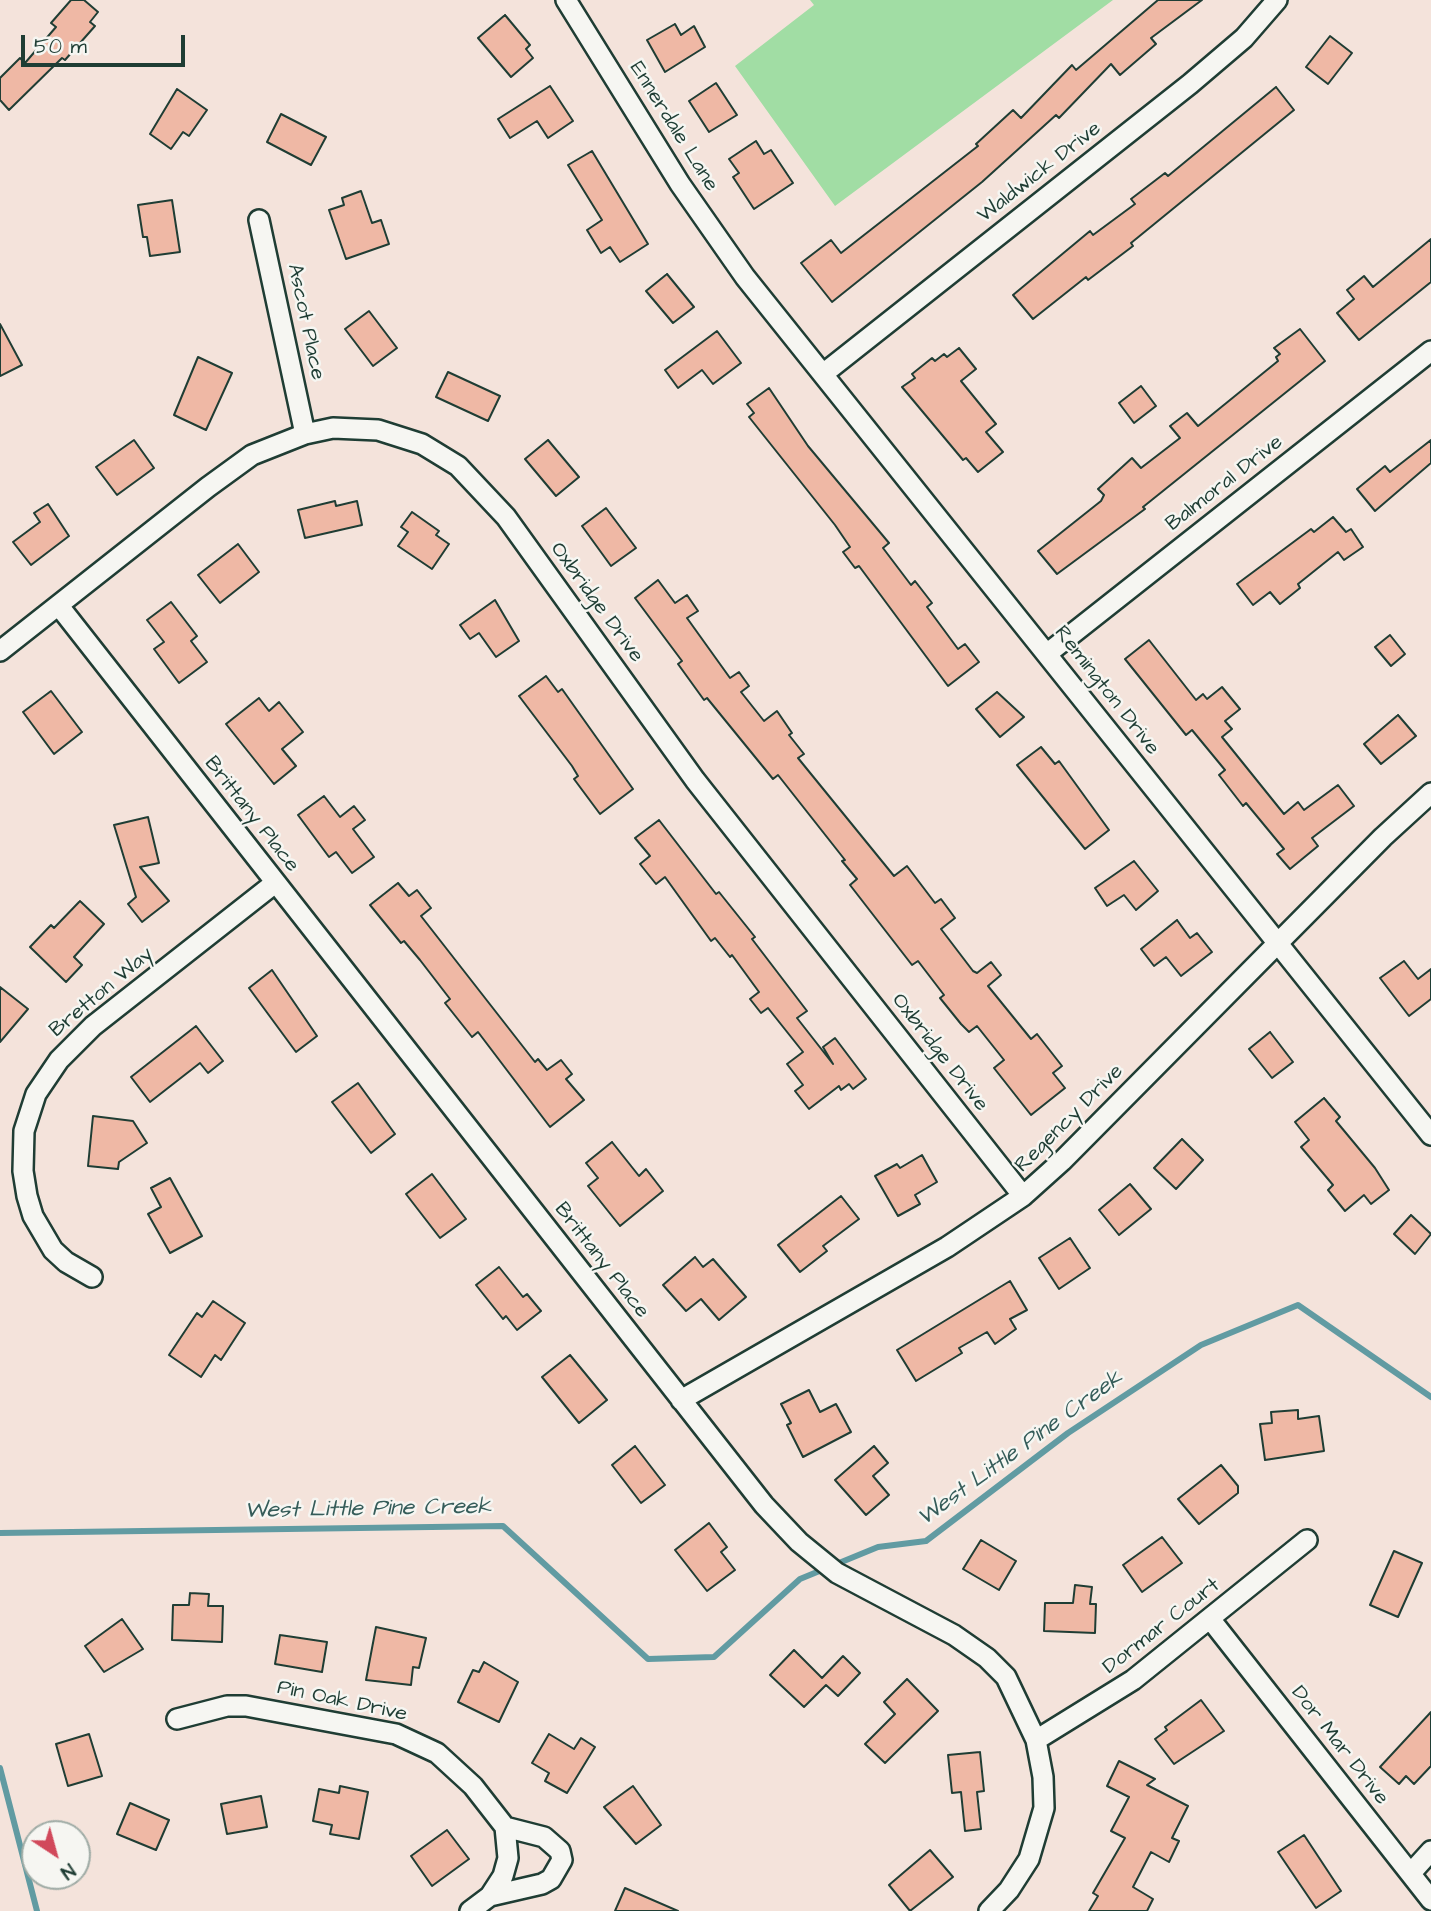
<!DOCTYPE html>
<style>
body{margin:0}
#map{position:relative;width:1431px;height:1911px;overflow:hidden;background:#f4e3db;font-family:"Architects Daughter",sans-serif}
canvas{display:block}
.north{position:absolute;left:21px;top:1820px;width:70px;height:70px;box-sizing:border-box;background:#f6f6f2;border:2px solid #a0aca6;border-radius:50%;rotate:144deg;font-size:19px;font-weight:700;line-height:28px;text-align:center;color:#1f3d34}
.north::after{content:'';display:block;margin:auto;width:24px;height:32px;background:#d1495b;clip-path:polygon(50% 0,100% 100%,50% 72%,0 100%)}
.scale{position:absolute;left:21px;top:35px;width:164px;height:32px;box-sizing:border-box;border:4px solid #1f3d34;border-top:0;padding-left:9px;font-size:21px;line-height:24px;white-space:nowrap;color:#1f3d34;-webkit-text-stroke:5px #f6f6f2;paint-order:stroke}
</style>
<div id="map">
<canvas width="1431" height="1911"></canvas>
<div class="north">N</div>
<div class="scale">50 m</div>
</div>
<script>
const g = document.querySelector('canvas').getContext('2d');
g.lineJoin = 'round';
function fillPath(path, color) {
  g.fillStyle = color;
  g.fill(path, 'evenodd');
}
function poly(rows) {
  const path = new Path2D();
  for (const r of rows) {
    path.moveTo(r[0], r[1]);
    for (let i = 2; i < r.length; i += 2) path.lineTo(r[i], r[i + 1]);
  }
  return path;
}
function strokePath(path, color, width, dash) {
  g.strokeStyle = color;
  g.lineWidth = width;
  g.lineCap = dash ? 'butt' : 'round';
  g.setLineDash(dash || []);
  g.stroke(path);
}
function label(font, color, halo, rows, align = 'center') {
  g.font = font + ' "Architects Daughter",sans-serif';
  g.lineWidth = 5;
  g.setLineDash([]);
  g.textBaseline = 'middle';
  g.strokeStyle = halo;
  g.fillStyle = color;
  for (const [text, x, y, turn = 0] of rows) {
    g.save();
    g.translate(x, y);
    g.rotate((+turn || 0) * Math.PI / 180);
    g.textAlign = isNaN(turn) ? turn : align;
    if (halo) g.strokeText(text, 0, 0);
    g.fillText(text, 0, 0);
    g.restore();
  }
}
fillPath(poly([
 [810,0,1113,0,835,206,735,66,814,5]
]), '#a1dda4');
strokePath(poly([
 [0,1533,503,1526,648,1659,714,1657,800,1579,878,1547,926,1541,1068,1433,1201,1345,1298,1305,1431,1397],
 [0,1768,37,1911]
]), '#619ba2', 6);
const building = poly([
 [71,0,84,0,98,12,90,22,95,26,65,60,62,58,9,110,0,100,0,78,20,58,25,63,56,27,51,23,71,0],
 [1158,0,1202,0,1151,38,1156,44,1120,75,1111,64,1059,118,1056,115,982,182,832,302,801,263,831,240,841,253,978,146,976,144,1013,110,1021,118,1072,65,1076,70,1158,0],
 [505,15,530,45,526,49,533,58,511,77,478,38,505,15],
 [675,24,681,35,694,26,705,47,665,72,647,40,675,24],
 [1330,36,1352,53,1328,84,1306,67,1330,36],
 [716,83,737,115,709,132,689,101,716,83],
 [550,86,573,121,548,138,537,121,510,138,498,119,550,86],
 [1276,87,1294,110,1131,243,1133,246,1088,280,1086,277,1033,319,1013,295,1090,231,1093,235,1135,204,1131,199,1165,173,1168,176,1276,87],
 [177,89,207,110,189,136,183,132,171,149,150,134,177,89],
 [281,114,326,137,311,165,267,142,281,114],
 [756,141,764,154,771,150,793,183,754,209,733,177,739,173,729,159,756,141],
 [592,151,648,244,620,262,610,247,601,253,587,230,602,220,568,165,592,151],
 [361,191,372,223,381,220,389,244,346,259,329,210,344,205,342,198,361,191],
 [172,200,180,252,150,256,147,237,143,237,138,205,172,200],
 [1431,239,1431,282,1359,340,1337,313,1354,299,1347,290,1364,276,1373,287,1431,239],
 [667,274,694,307,673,323,646,291,667,274],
 [369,311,397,348,373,366,345,329,369,311],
 [0,324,22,365,0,376,0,324],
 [1300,329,1325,361,1143,507,1145,509,1057,574,1038,551,1101,501,1104,495,1098,489,1132,458,1141,468,1180,438,1170,426,1187,413,1198,426,1278,361,1276,357,1280,354,1274,348,1300,329],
 [717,331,741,363,713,384,702,370,678,388,665,370,717,331],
 [959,348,976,369,961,381,996,424,986,432,1003,452,978,472,966,458,963,460,902,387,915,378,912,374,932,358,935,361,944,354,947,357,959,348],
 [198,357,232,373,206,430,174,415,198,357],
 [448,372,500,396,488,421,436,397,448,372],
 [1141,386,1156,406,1134,423,1119,403,1141,386],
 [769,388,808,446,889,543,883,548,911,585,915,581,932,603,927,607,958,649,965,644,979,662,948,686,859,566,855,568,843,552,850,547,835,525,749,417,754,413,747,404,769,388],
 [134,440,154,468,117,495,96,467,134,440],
 [548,440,579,477,556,496,525,459,548,440],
 [1431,440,1431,463,1375,511,1357,489,1385,466,1390,472,1431,440],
 [335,501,336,506,357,501,362,525,305,538,298,510,335,501],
 [48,504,69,536,31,565,13,542,40,522,34,513,48,504],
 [606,508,636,548,611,566,582,526,606,508],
 [412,512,439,531,436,535,449,544,432,569,398,546,408,532,401,527,412,512],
 [1333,517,1346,532,1351,529,1363,547,1344,560,1338,552,1298,584,1300,588,1280,604,1270,592,1253,605,1237,584,1311,529,1314,532,1333,517],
 [238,544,259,572,220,603,198,575,238,544],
 [658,580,675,603,687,595,698,611,687,618,730,678,739,672,749,686,741,692,764,721,777,711,792,733,789,735,804,754,798,758,894,876,907,866,935,903,941,899,955,918,941,929,973,971,977,973,991,962,1001,975,988,986,1031,1039,1037,1034,1062,1066,1053,1073,1065,1088,1031,1115,994,1068,1004,1060,977,1026,969,1032,961,1024,940,998,944,995,918,961,912,965,850,885,857,879,842,861,845,860,778,775,773,779,707,698,704,700,678,664,682,661,635,598,658,580],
 [495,600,519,641,496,657,479,633,470,639,460,625,495,600],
 [171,602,197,636,191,641,207,662,179,683,154,649,164,642,147,620,171,602],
 [1390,635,1405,654,1391,666,1375,647,1390,635],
 [1149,640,1196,700,1203,694,1207,699,1222,687,1240,709,1225,721,1232,729,1222,737,1284,814,1298,802,1304,810,1338,785,1354,806,1312,838,1318,846,1290,869,1277,854,1284,849,1246,803,1243,806,1219,775,1225,770,1192,730,1186,735,1125,659,1149,640],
 [546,676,558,692,562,689,633,789,600,814,574,779,578,776,572,766,519,696,546,676],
 [51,691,82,732,54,754,23,712,51,691],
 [997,692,1024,717,1000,737,976,709,997,692],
 [259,698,269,711,279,702,303,732,282,749,296,766,274,784,226,724,259,698],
 [1398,715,1416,736,1381,764,1364,744,1398,715],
 [1041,747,1055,764,1059,761,1109,830,1085,849,1017,765,1041,747],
 [324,796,340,817,354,806,365,820,353,829,374,857,352,873,336,852,329,857,298,815,324,796],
 [148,817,159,863,140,867,169,901,142,922,128,904,136,897,114,825,148,817],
 [659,820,716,894,719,892,755,937,752,939,807,1011,797,1018,833,1064,823,1047,835,1038,866,1079,853,1089,849,1084,841,1090,839,1086,809,1109,795,1091,803,1085,787,1064,803,1052,768,1008,761,1013,750,999,759,992,732,955,730,957,715,938,711,941,665,877,656,884,640,864,650,856,635,838,659,820],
 [1134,861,1158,891,1136,910,1124,895,1107,906,1095,888,1134,861],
 [398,883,409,896,417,890,431,908,421,916,535,1062,538,1059,547,1070,561,1060,572,1074,566,1079,584,1100,550,1127,478,1032,472,1037,445,1003,450,999,420,960,404,941,401,943,370,905,398,883],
 [80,901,104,924,74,957,82,965,66,982,30,947,51,925,54,928,80,901],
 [1177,920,1190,938,1197,933,1212,952,1181,976,1166,957,1154,966,1141,949,1177,920],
 [1404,961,1418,979,1431,969,1431,999,1409,1016,1380,978,1404,961],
 [272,970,317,1036,296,1052,249,988,272,970],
 [0,987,28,1009,0,1042,0,987],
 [196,1026,223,1061,208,1073,200,1063,150,1102,131,1077,196,1026],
 [1270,1032,1293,1062,1272,1078,1249,1049,1270,1032],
 [358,1083,395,1134,371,1153,332,1102,358,1083],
 [1324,1098,1340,1117,1336,1121,1375,1168,1389,1190,1371,1204,1364,1195,1345,1211,1328,1190,1333,1185,1301,1147,1309,1140,1295,1122,1324,1098],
 [93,1116,133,1121,147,1143,119,1162,118,1169,88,1166,93,1116],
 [1182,1139,1203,1160,1176,1189,1154,1168,1182,1139],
 [612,1142,639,1176,646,1169,663,1191,620,1226,588,1186,598,1178,586,1163,612,1142],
 [922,1155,937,1182,915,1195,920,1204,898,1216,875,1176,897,1164,900,1168,922,1155],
 [432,1174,466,1219,440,1238,406,1194,432,1174],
 [170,1178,202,1236,170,1253,148,1214,161,1207,151,1188,170,1178],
 [1130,1184,1151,1209,1119,1235,1099,1210,1130,1184],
 [841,1196,859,1219,823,1246,827,1251,800,1272,778,1245,841,1196],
 [1411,1215,1431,1234,1415,1254,1394,1234,1411,1215],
 [1070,1238,1090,1268,1059,1289,1039,1258,1070,1238],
 [695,1257,703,1267,713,1259,746,1297,719,1320,701,1299,686,1311,663,1285,695,1257],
 [499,1267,523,1297,527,1294,541,1311,517,1330,506,1316,503,1319,476,1285,499,1267],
 [1010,1281,1027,1310,1010,1319,1016,1329,995,1344,987,1332,959,1348,962,1353,916,1381,897,1350,1010,1281],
 [213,1301,245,1323,221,1360,215,1355,201,1377,169,1355,197,1313,202,1317,213,1301],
 [570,1355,607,1400,579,1423,542,1377,570,1355],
 [809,1390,820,1412,836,1404,851,1432,803,1457,787,1425,791,1423,781,1404,809,1390],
 [1298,1410,1298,1419,1319,1416,1324,1451,1265,1460,1260,1424,1272,1423,1271,1412,1298,1410],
 [635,1446,665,1485,641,1503,612,1465,635,1446],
 [874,1446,888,1463,873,1476,889,1495,866,1515,835,1480,874,1446],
 [1221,1465,1238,1486,1238,1493,1199,1524,1178,1499,1221,1465],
 [709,1523,727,1547,721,1552,735,1570,707,1591,675,1550,709,1523],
 [1162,1537,1182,1563,1142,1592,1123,1565,1162,1537],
 [981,1540,1016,1561,999,1590,963,1569,981,1540],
 [1394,1551,1422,1563,1398,1617,1370,1605,1394,1551],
 [1075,1585,1092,1587,1090,1604,1096,1604,1095,1633,1044,1631,1045,1603,1073,1603,1075,1585],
 [190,1593,209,1594,208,1606,223,1606,222,1642,172,1640,173,1605,189,1605,190,1593],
 [122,1619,143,1649,104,1672,85,1646,122,1619],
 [376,1627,426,1638,419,1668,413,1667,411,1685,366,1680,376,1627],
 [280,1635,327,1642,322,1672,275,1664,280,1635],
 [794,1650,822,1678,843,1656,860,1673,838,1696,826,1685,804,1707,770,1675,794,1650],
 [484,1662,518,1682,499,1722,458,1702,473,1670,479,1672,484,1662],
 [907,1679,938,1711,885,1763,865,1744,895,1714,884,1702,907,1679],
 [1201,1700,1224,1731,1174,1764,1155,1739,1167,1730,1165,1727,1201,1700],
 [1431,1712,1431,1766,1414,1784,1406,1776,1399,1784,1380,1767,1431,1712],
 [89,1734,102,1776,68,1786,56,1744,89,1734],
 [549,1734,574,1749,581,1738,595,1747,567,1793,545,1781,549,1773,532,1763,549,1734],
 [980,1752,984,1791,977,1792,981,1829,965,1831,961,1792,952,1793,948,1755,980,1752],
 [1119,1761,1155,1779,1147,1785,1188,1806,1172,1838,1179,1841,1169,1862,1151,1852,1133,1887,1153,1899,1147,1911,1089,1911,1098,1896,1093,1893,1125,1838,1111,1831,1129,1797,1107,1786,1119,1761],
 [340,1786,368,1792,359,1839,330,1834,332,1825,313,1821,319,1789,339,1793,340,1786],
 [633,1786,661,1825,636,1844,604,1807,633,1786],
 [261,1796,267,1827,227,1834,221,1804,261,1796],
 [130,1803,169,1820,156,1850,117,1834,130,1803],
 [447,1830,469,1859,432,1886,411,1856,447,1830],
 [1304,1835,1341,1891,1316,1908,1278,1852,1304,1835],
 [930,1850,953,1877,910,1911,889,1885,930,1850],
 [625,1888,678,1911,615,1911,625,1888]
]);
fillPath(building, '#efb8a5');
strokePath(building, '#1f3d34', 2);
const street = poly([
 [566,0,680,184,745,277,1431,1135],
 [259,220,305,434],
 [823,374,1190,84,1244,38,1277,0],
 [59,606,764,1505,799,1542,837,1573,954,1635,987,1658,1006,1677,1036,1740,1043,1777,1044,1808,1029,1859,1009,1890,989,1911],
 [0,651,208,487,252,455,305,434,333,428,378,430,422,444,458,466,506,517,695,780,1023,1196],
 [1048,653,1431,351],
 [92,1277,66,1262,53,1250,33,1216,27,1196,23,1171,24,1131,36,1094,59,1060,93,1026,275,883],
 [681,1400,947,1247,1023,1196,1062,1161,1383,837,1431,793],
 [1211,1620,1431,1900],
 [177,1719,227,1706,246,1706,396,1734,437,1753,473,1786,505,1827,508,1858,503,1876,490,1896,470,1911],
 [1036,1740,1133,1680,1307,1540],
 [1411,1873,1431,1851],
 [490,1896,542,1884,551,1879,562,1860,560,1851,544,1837,505,1827]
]);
strokePath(street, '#1f3d34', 24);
strokePath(street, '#f6f6f2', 19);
label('21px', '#1f3d34', '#f6f6f2', [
 ["Ennerdale Lane",673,127,58],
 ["Waldwick Drive",1040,173,-38],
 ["Ascot Place",305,322,78],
 ["Balmoral Drive",1225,484,-38],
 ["Oxbridge Drive",596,603,54],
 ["Remington Drive",1106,691,52],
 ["Brittany Place",251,815,52],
 ["Bretton Way",102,993,-40],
 ["Oxbridge Drive",939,1053,52],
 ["Regency Drive",1070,1119,-45],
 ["Brittany Place",601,1261,52],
 ["Dormar Court",1162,1627,-38],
 ["Pin Oak Drive",342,1702,12],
 ["Dor Mar Drive",1339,1746,52]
]);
label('italic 23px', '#355c59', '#f6f6f2', [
 ["West Little Pine Creek",1021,1449,-36],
 ["West Little Pine Creek",368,1510,-1]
]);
</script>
